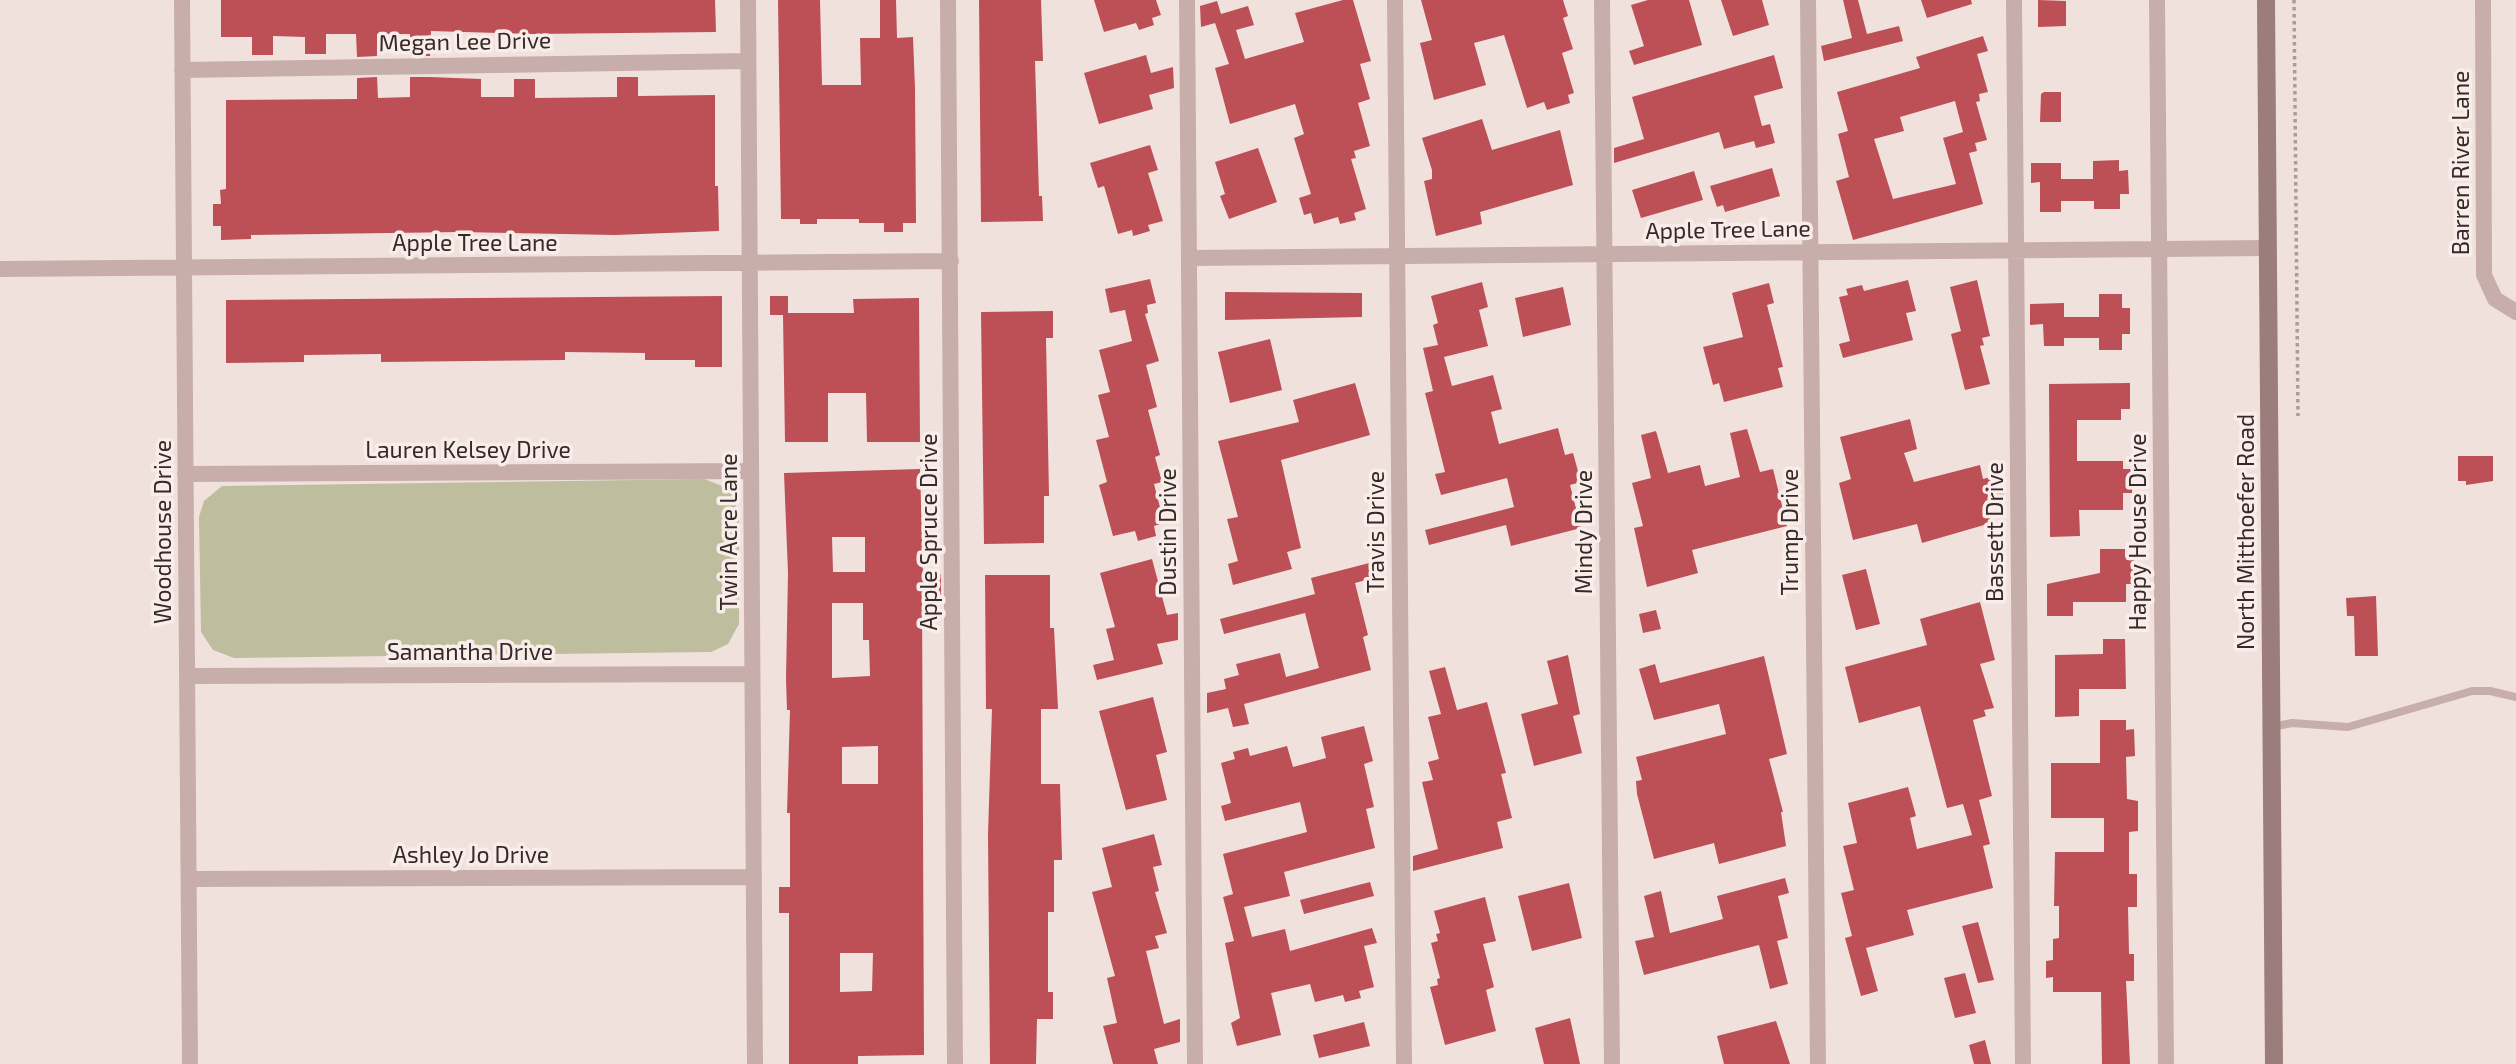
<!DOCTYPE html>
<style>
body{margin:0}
canvas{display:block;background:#f0e1dd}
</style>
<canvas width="2516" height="1064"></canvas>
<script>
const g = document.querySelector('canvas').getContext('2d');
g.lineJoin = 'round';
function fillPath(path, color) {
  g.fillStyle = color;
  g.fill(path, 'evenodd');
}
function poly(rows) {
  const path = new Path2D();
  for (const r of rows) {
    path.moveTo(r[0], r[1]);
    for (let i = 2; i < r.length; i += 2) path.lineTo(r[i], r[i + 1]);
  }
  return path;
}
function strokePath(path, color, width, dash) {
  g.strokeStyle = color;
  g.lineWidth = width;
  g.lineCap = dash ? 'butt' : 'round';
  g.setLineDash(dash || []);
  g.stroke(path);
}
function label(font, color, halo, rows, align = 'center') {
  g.font = font + ' "Exo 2",sans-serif';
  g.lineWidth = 7;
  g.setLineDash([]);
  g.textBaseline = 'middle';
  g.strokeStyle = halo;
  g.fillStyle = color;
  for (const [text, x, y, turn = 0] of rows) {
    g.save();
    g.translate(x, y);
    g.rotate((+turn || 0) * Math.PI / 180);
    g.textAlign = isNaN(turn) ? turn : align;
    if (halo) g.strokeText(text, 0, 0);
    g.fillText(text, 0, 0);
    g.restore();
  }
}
fillPath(poly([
 [704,479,725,487,733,495,739,516,739,624,728,644,711,652,234,658,213,650,201,632,199,517,204,501,222,486]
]), '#bebe9e');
fillPath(poly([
 [221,0,715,0,716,32,532,34,431,31,430,56,410,56,410,34,377,34,377,56,357,57,356,34,326,34,326,54,305,54,305,37,273,36,273,55,252,55,252,37,221,37],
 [778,0,820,0,822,85,861,85,860,38,880,38,880,0,896,0,897,38,913,37,915,88,916,223,903,223,903,232,884,232,884,223,859,223,859,219,817,219,817,224,800,224,800,219,781,219],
 [979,0,1041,0,1043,61,1035,61,1039,196,1042,196,1043,221,981,222],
 [1094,0,1156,0,1161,15,1152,18,1154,25,1139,30,1136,23,1104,32],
 [1343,0,1353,0,1371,61,1360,64,1370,99,1358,103,1370,146,1354,151,1356,158,1351,159,1366,209,1354,213,1356,220,1340,224,1338,217,1314,224,1311,213,1304,215,1299,198,1311,194,1294,138,1304,134,1295,104,1230,124,1215,68,1229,64,1215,23,1201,27,1200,6,1217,1,1221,14,1248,6,1254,25,1236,30,1245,59,1304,42,1295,13],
 [1421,0,1563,0,1568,16,1563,18,1573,49,1562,53,1574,93,1568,95,1570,103,1547,110,1544,102,1527,108,1504,35,1474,43,1486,85,1434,100,1420,43,1432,40],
 [1648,0,1689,0,1702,45,1634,65,1629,51,1644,46,1631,5],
 [1721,0,1762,0,1769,25,1733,36],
 [1843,0,1858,0,1867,34,1899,26,1903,41,1824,61,1821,46,1852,38],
 [1921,0,1971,0,1972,4,1927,18],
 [2038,0,2066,1,2066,26,2038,27],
 [1983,36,1988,51,1977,54,1988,92,1979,94,1980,101,1976,102,1987,140,1975,143,1977,151,1969,153,1983,204,1853,240,1836,181,1849,177,1838,134,1848,131,1837,92,1920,68,1916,57],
 [1955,101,1963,132,1943,138,1956,184,1893,199,1874,139,1904,131,1900,117],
 [1146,55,1151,73,1173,67,1174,88,1149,95,1153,109,1099,124,1084,73],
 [1774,55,1783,88,1754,96,1762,126,1770,124,1775,143,1756,148,1754,141,1724,149,1719,132,1614,163,1614,148,1644,139,1632,97],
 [377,77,378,98,410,97,410,77,430,77,481,79,481,97,514,97,514,79,535,79,535,98,617,97,617,77,638,77,638,96,715,95,715,186,718,186,719,231,615,235,459,232,251,235,251,239,221,240,221,226,213,226,213,204,221,204,220,190,226,189,226,100,357,99,357,78],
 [2044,92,2061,92,2061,122,2040,122,2041,94],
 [1482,119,1492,150,1560,130,1573,185,1480,212,1482,224,1436,236,1424,181,1432,179,1432,170,1422,138],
 [1150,145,1158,170,1148,173,1163,221,1148,225,1150,231,1133,236,1132,230,1118,234,1104,186,1098,188,1090,163],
 [1258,148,1277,202,1229,219,1220,196,1225,194,1215,162],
 [2119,160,2119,171,2128,170,2129,194,2120,194,2120,209,2094,209,2094,201,2061,201,2061,212,2040,212,2040,182,2031,183,2031,163,2061,163,2061,179,2093,179,2093,161],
 [1772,168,1780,196,1725,212,1723,205,1717,207,1710,186],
 [1694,171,1703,200,1641,218,1632,190],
 [1150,279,1156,303,1147,305,1148,313,1145,314,1159,361,1146,365,1157,407,1148,410,1160,455,1155,457,1162,482,1154,484,1164,523,1154,526,1156,536,1138,541,1135,531,1113,536,1099,485,1107,482,1096,440,1109,437,1098,395,1110,392,1099,350,1132,341,1125,310,1110,313,1105,289],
 [1908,280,1916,311,1906,313,1913,340,1843,358,1839,344,1850,341,1839,297,1848,295,1846,289,1862,285,1864,291],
 [1977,280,1990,336,1982,338,1984,345,1980,346,1990,384,1965,390,1951,334,1961,331,1950,287],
 [1482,282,1488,307,1479,310,1488,346,1444,357,1452,386,1493,375,1502,409,1491,412,1499,444,1558,428,1565,455,1573,453,1581,482,1570,485,1581,528,1511,546,1506,525,1429,545,1425,530,1514,507,1507,478,1441,495,1435,474,1445,472,1425,393,1433,391,1423,348,1438,345,1433,325,1438,323,1431,296],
 [1769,283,1774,303,1767,305,1783,367,1778,368,1783,387,1724,402,1719,383,1713,385,1703,347,1743,337,1732,293],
 [1563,287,1571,325,1523,337,1515,298],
 [1225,292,1362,293,1362,317,1225,320],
 [2099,294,2122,294,2122,308,2130,308,2130,334,2122,334,2122,350,2099,350,2099,338,2064,338,2064,346,2044,346,2043,324,2030,325,2030,304,2064,303,2064,317,2099,317],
 [722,296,722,367,695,367,695,360,645,360,645,353,565,352,565,360,381,362,381,354,304,355,304,362,226,363,226,300],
 [770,296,788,296,788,313,854,313,853,299,919,298,920,442,867,442,866,393,828,393,828,442,785,442,783,315,770,315],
 [1053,311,1053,338,1046,338,1049,496,1044,496,1044,543,984,544,981,312],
 [1270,339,1282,390,1230,403,1218,352],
 [1355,383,1370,435,1281,460,1301,548,1287,552,1292,569,1233,585,1228,564,1238,561,1227,519,1238,517,1218,441,1299,422,1293,400],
 [2130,383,2130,409,2121,409,2121,420,2077,420,2077,461,2123,461,2123,469,2132,469,2132,493,2123,493,2123,510,2079,510,2080,536,2050,537,2049,384],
 [1910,419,1917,449,1904,453,1914,482,1980,465,1983,479,2002,474,2004,496,1985,501,1991,523,1922,543,1917,524,1853,540,1839,483,1851,479,1840,437],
 [1747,429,1760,472,1773,469,1787,526,1692,550,1698,573,1647,587,1634,528,1643,526,1632,483,1651,478,1641,435,1656,431,1668,473,1700,465,1705,486,1740,477,1730,433],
 [2458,456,2493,456,2493,481,2466,485,2466,481,2458,481],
 [920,469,923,575,941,574,941,595,922,595,924,1055,858,1056,858,1064,789,1064,789,913,779,913,779,887,790,887,790,813,787,813,790,710,787,710,786,679,788,573,784,473],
 [832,537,865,537,865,572,833,572],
 [832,603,863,603,863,640,869,640,870,676,832,678],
 [878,746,878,784,842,784,842,747],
 [840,953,873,953,872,991,840,992],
 [2100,549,2125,549,2125,557,2134,557,2135,584,2126,584,2126,602,2073,602,2073,616,2047,616,2047,584,2100,573],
 [1152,559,1167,615,1178,613,1178,640,1157,644,1163,664,1097,680,1093,665,1114,660,1106,629,1115,627,1100,573],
 [1381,560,1384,575,1355,583,1368,635,1363,637,1371,670,1244,704,1249,724,1233,727,1228,708,1207,713,1207,693,1226,689,1224,679,1239,675,1236,664,1280,653,1286,677,1319,668,1305,613,1224,634,1220,619,1315,594,1311,578],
 [1866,569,1880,624,1856,630,1842,575],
 [985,575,1050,575,1050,628,1054,628,1058,709,1041,709,1041,784,1060,784,1062,860,1054,860,1054,912,1048,912,1048,992,1053,992,1053,1019,1037,1019,1036,1064,990,1064,988,834,992,709,986,709],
 [2376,596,2378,656,2355,656,2354,616,2347,616,2346,598],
 [1980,602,1995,660,1980,664,1994,708,1984,710,1986,716,1973,720,1992,796,1979,800,1990,844,1983,846,1993,888,1907,910,1914,935,1866,948,1878,991,1861,996,1845,938,1852,936,1841,893,1854,890,1843,846,1857,843,1848,803,1908,787,1916,816,1910,818,1917,849,1972,835,1963,804,1947,808,1920,706,1859,723,1845,667,1927,645,1920,619],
 [1656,610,1661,629,1643,633,1639,614],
 [2103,639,2125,639,2126,689,2079,689,2079,716,2055,717,2055,655,2103,654],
 [1568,655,1580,714,1573,716,1582,753,1534,766,1521,714,1558,704,1547,661],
 [1764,656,1787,754,1769,759,1783,812,1781,812,1786,846,1719,864,1714,843,1654,859,1637,794,1636,781,1642,780,1636,757,1726,734,1719,704,1654,720,1639,669,1655,664,1660,683],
 [1445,667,1457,710,1487,702,1506,773,1501,774,1512,818,1497,822,1503,848,1413,871,1413,856,1438,849,1422,782,1433,780,1428,762,1439,759,1428,717,1441,714,1429,671],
 [1153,697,1167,752,1156,755,1167,800,1126,810,1099,711],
 [2100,720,2126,720,2126,730,2134,729,2135,756,2126,757,2127,799,2138,801,2138,831,2129,832,2129,874,2137,874,2137,907,2128,907,2129,954,2134,954,2134,981,2126,981,2130,1064,2102,1064,2101,992,2053,992,2053,977,2046,978,2046,961,2053,960,2053,939,2059,938,2059,906,2054,906,2055,852,2104,852,2104,818,2051,818,2051,763,2100,763],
 [1364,726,1373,761,1364,764,1374,807,1366,809,1375,848,1284,872,1290,896,1244,907,1252,937,1285,929,1290,951,1372,928,1377,943,1364,946,1374,987,1359,991,1361,998,1345,1002,1343,995,1315,1002,1310,984,1271,993,1281,1035,1237,1046,1231,1023,1240,1018,1225,943,1234,941,1223,897,1233,894,1223,854,1307,832,1300,802,1225,821,1221,806,1231,803,1221,763,1235,759,1233,752,1248,748,1250,756,1287,746,1293,767,1326,758,1321,737],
 [1154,834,1162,865,1153,867,1159,891,1155,892,1167,933,1155,936,1159,948,1146,951,1164,1024,1180,1019,1180,1042,1154,1049,1158,1064,1113,1064,1103,1026,1117,1023,1107,978,1115,976,1092,892,1112,887,1102,848],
 [1785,878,1789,893,1778,896,1788,938,1777,941,1788,984,1770,989,1759,945,1644,975,1635,941,1654,937,1644,896,1661,891,1670,933,1723,919,1717,896],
 [1370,882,1374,896,1304,914,1300,900],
 [1569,883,1582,938,1532,951,1518,896],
 [1485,897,1496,941,1483,944,1494,987,1486,990,1496,1031,1445,1045,1430,987,1438,985,1437,979,1440,978,1431,943,1438,941,1436,934,1440,933,1434,911],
 [1978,922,1994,980,1978,983,1962,926],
 [1965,973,1976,1013,1955,1018,1944,978],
 [1570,1018,1580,1064,1544,1064,1535,1028],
 [1776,1021,1790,1064,1724,1064,1717,1036],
 [1364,1022,1370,1046,1319,1058,1313,1035],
 [1985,1040,1991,1064,1974,1064,1969,1045]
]), '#bd4f56');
strokePath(poly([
 [2294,0,2298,416]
]), '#b39894', 3.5, [3.5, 3.5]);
strokePath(poly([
 [2272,727,2292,723,2348,727,2472,691,2490,691,2516,697]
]), '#c8aeaa', 8);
strokePath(poly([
 [182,0,190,1064],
 [748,0,755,1064],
 [948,0,955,1064],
 [1187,0,1195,1064],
 [1395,0,1404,1064],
 [1602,0,1612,1064],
 [1808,0,1818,1064],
 [2014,0,2023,1064],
 [2157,0,2166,1064],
 [2483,0,2484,275,2495,299,2516,312],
 [182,70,748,61],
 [1189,258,2268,248],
 [0,269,951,261],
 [185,474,751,471],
 [187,676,752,674],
 [189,879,754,877]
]), '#c8aeaa', 16);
strokePath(poly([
 [2266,0,2274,1064]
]), '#9b7d7b', 18);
label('23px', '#362929', '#f8ede9', [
 ["Megan Lee Drive",465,42,-1],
 ["Barren River Lane",2461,163,-90],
 ["Apple Tree Lane",1728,230,-1],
 ["Apple Tree Lane",475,243],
 ["Lauren Kelsey Drive",468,450],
 ["Woodhouse Drive",163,532,-90],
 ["Twin Acre Lane",729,532,-90],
 ["Apple Spruce Drive",929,532,-90],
 ["Dustin Drive",1168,532,-90],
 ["Travis Drive",1376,532,-90],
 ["Mindy Drive",1584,532,-90],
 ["Trump Drive",1790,532,-90],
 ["Bassett Drive",1995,532,-90],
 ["Happy House Drive",2138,532,-90],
 ["North Mitthoefer Road",2246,532,-90],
 ["Samantha Drive",470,652],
 ["Ashley Jo Drive",471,855]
]);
</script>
